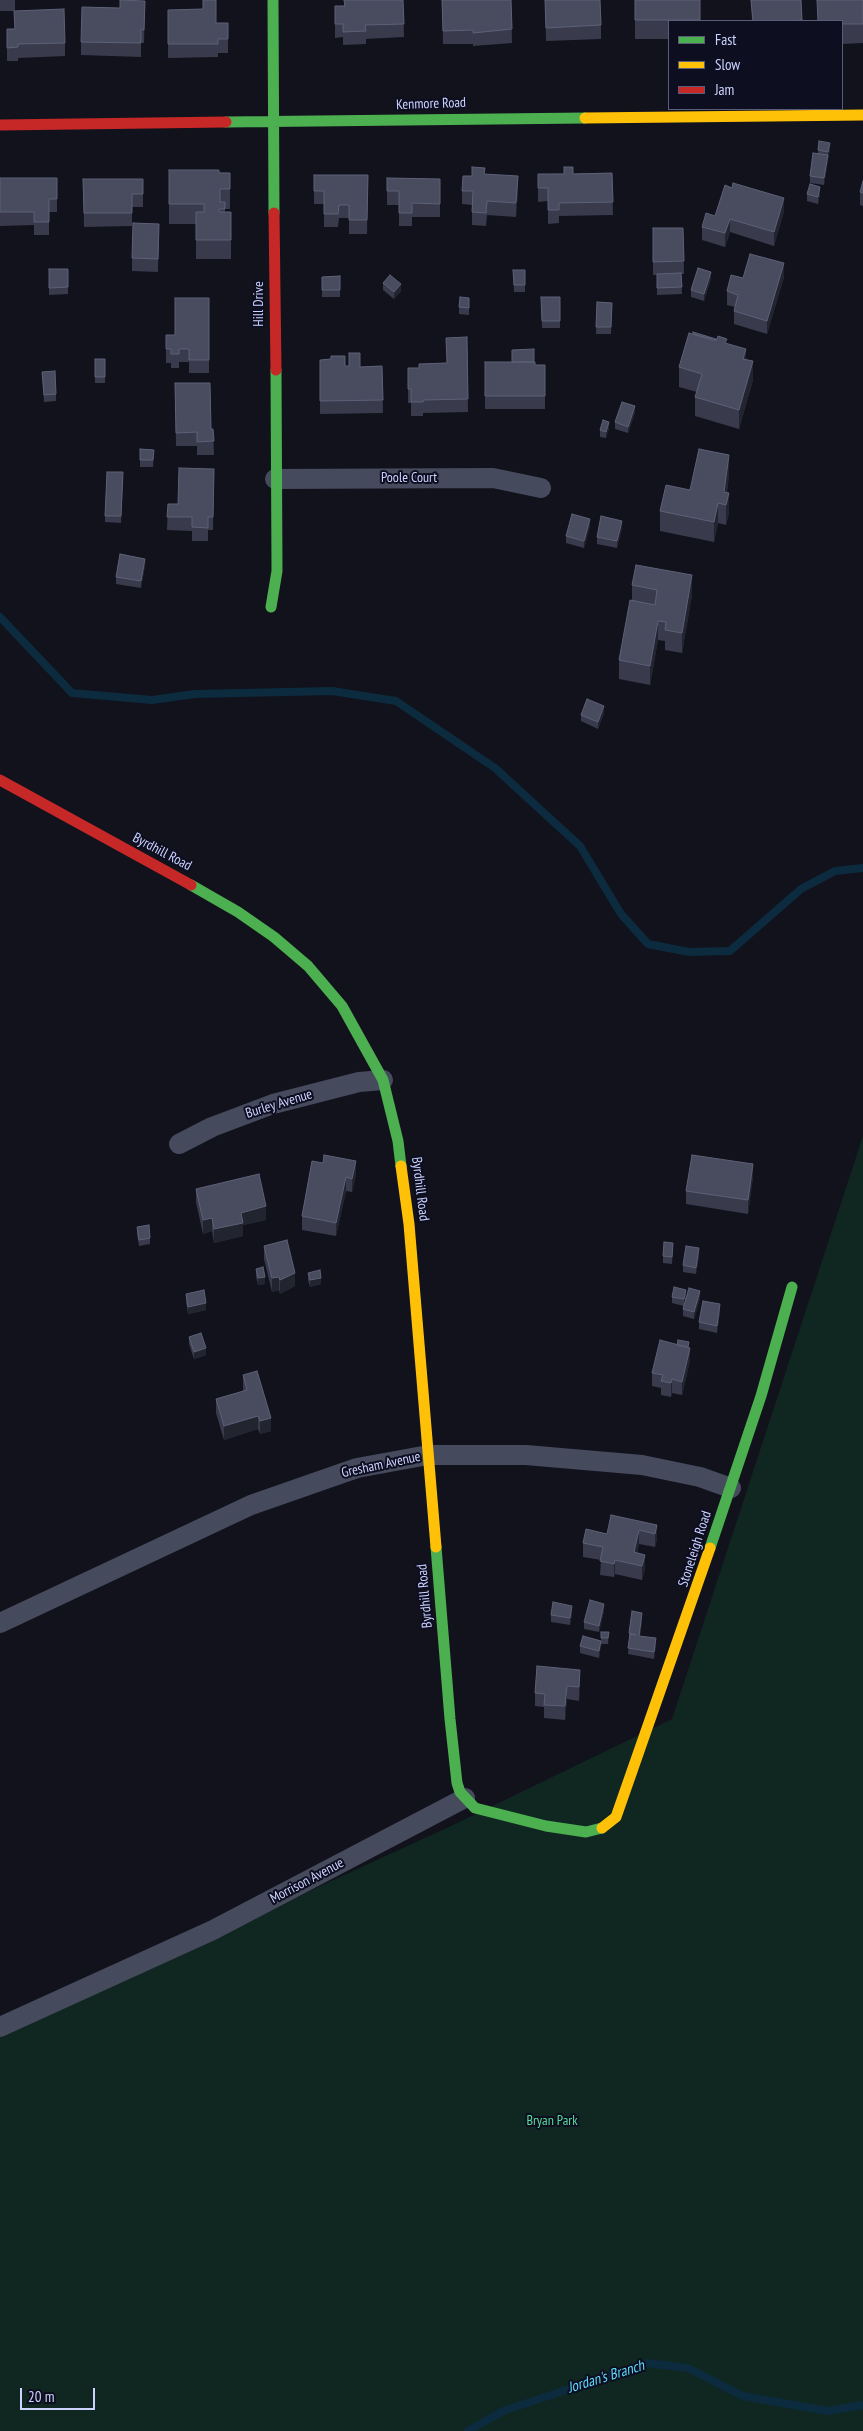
<!DOCTYPE html>
<style>
body{margin:0}
#map{position:relative;width:863px;height:2431px;overflow:hidden;background:#11121c;font-family:"PT Sans Narrow",sans-serif}
canvas{display:block}
.legend{position:absolute;left:668px;top:20px;width:175px;height:90px;box-sizing:border-box;background:#0d0e20;border:1px solid #595d79;margin:0;padding:6px 9px;list-style:none;font-size:15px;color:#ccd3ff}
.legend li{display:flex;align-items:center;gap:10px;height:25px}
.legend b{width:25px;border:1px solid #595d79}
.scale{position:absolute;left:20px;top:2388px;width:75px;height:22px;box-sizing:border-box;border:2px solid #ccd3ff;border-top:0;padding-left:6px;font-size:15px;line-height:18px;white-space:nowrap;color:#ccd3ff;-webkit-text-stroke:4px #0d0e20;paint-order:stroke}
</style>
<div id="map">
<canvas width="863" height="2431"></canvas>
<ul class="legend">
<li><b style="height:6px;background:#4caf50"></b>Fast</li>
<li><b style="height:6px;background:#ffc107"></b>Slow</li>
<li><b style="height:6px;background:#c62828"></b>Jam</li>
</ul>
<div class="scale">20 m</div>
</div>
<script>
const g = document.querySelector('canvas').getContext('2d');
g.lineJoin = 'round';
function fillPath(path, color) {
  g.fillStyle = color;
  g.fill(path, 'evenodd');
}
function poly(rows) {
  const path = new Path2D();
  for (const r of rows) {
    path.moveTo(r[0], r[1]);
    for (let i = 2; i < r.length; i += 2) path.lineTo(r[i], r[i + 1]);
  }
  return path;
}
function strokePath(path, color, width, dash) {
  g.strokeStyle = color;
  g.lineWidth = width;
  g.lineCap = dash ? 'butt' : 'round';
  g.setLineDash(dash || []);
  g.stroke(path);
}
function label(font, color, halo, rows, align = 'center') {
  g.font = font + ' "PT Sans Narrow",sans-serif';
  g.lineWidth = 4;
  g.setLineDash([]);
  g.textBaseline = 'middle';
  g.strokeStyle = halo;
  g.fillStyle = color;
  for (const [text, x, y, turn = 0] of rows) {
    g.save();
    g.translate(x, y);
    g.rotate((+turn || 0) * Math.PI / 180);
    g.textAlign = isNaN(turn) ? turn : align;
    if (halo) g.strokeText(text, 0, 0);
    g.fillText(text, 0, 0);
    g.restore();
  }
}
fillPath(poly([
 [863,1136,863,2431,0,2431,0,2033,451,1826,672,1719]
]), '#102721');
strokePath(poly([
 [0,617,72,693,152,700,195,694,332,691,396,701,495,768,580,846,621,914,648,944,689,952,730,951,801,889,835,871,863,868],
 [468,2431,503,2411,647,2363,688,2368,743,2396,828,2411,863,2405]
]), '#0c2b3e', 8);
strokePath(poly([
 [275,479,493,478,541,488],
 [179,1144,212,1127,273,1104,359,1082,383,1080],
 [0,1623,251,1505,357,1468,428,1455,526,1455,642,1465,700,1477,731,1488],
 [0,2027,213,1930,465,1798]
]), '#464a5d', 20);
strokePath(poly([
 [273,0,274,213],
 [226,122,585,118],
 [271,607,277,571,276,370],
 [191,885,238,912,274,937,308,966,342,1006,383,1080,398,1141,401,1166],
 [436,1547,450,1719,457,1783,460,1792,475,1808,546,1826,586,1832,602,1828],
 [710,1548,761,1396,792,1287]
]), '#4caf50', 11);
strokePath(poly([
 [585,118,863,115],
 [401,1166,409,1224,436,1547],
 [602,1828,616,1817,710,1548]
]), '#ffc107', 11);
strokePath(poly([
 [0,125,226,122],
 [274,213,276,370],
 [0,780,191,885]
]), '#c62828', 11);
fillPath(poly([
 [0,0,15,0,15,11,65,43,65,56,18,58,18,61,7,61,7,29,15,29,14,11,0,11],
 [344,0,403,0,404,37,366,39,366,44,343,45,343,37,335,38,335,6,344,6],
 [442,0,511,0,512,43,473,46,473,44,443,44],
 [545,0,601,25,601,39,546,41],
 [635,0,700,0,700,21,669,21,669,39,635,39],
 [751,0,801,0,802,21,752,21],
 [863,0,863,43,842,44,842,21],
 [145,1,144,43,141,43,141,57,81,55,81,42,120,8],
 [168,10,216,23,228,23,228,53,218,53,218,57,168,58],
 [818,150,830,150,828,159,824,185,810,183,810,176,818,153],
 [169,170,230,173,230,209,225,209,225,212,231,212,231,259,196,259,196,224,169,224],
 [612,173,613,215,559,216,559,223,548,224,548,201,538,202,538,174],
 [485,174,518,190,516,217,487,215,486,226,472,225,472,205,462,204,462,191,472,176],
 [314,175,368,175,367,234,349,234,349,218,339,218,338,227,324,227,324,204,314,204],
 [0,178,57,178,57,212,49,212,49,235,34,235,34,225,0,226],
 [387,178,440,179,440,217,412,217,412,226,399,226,399,205,387,205],
 [83,179,143,179,143,207,132,207,132,226,84,227],
 [863,181,863,206,860,205,860,192],
 [807,194,820,194,818,204,807,201],
 [784,211,774,246,730,232,725,247,702,240,702,227,715,216],
 [159,224,158,272,132,271,132,258],
 [653,228,683,228,684,274,681,274,682,294,657,295,657,275,653,275],
 [49,269,68,269,68,294,49,295],
 [513,270,525,270,525,292,514,292],
 [340,276,340,297,322,297,322,277],
 [784,277,767,334,734,324,734,311,735,307,727,305,727,291,743,278],
 [711,279,704,301,691,297,691,290],
 [383,283,401,291,394,299,383,290],
 [541,297,560,297,560,328,542,328],
 [209,298,209,373,189,373,189,362,179,362,179,368,171,368,171,363,166,363,166,335,175,335],
 [469,298,469,315,459,314,459,307],
 [597,302,612,303,611,334,596,334],
 [467,337,468,412,423,413,423,416,411,416,411,403,408,403,408,368,419,368,446,363],
 [727,344,746,359,753,380,739,429,695,416,695,397,697,392,679,387,679,367],
 [95,359,105,359,105,383,95,383],
 [320,360,345,366,360,367,382,366,383,413,320,414],
 [485,362,535,365,545,365,545,409,485,409],
 [42,372,56,394,56,401,44,402],
 [175,383,211,429,213,429,214,455,197,455,197,446,176,446],
 [635,413,628,433,615,429,615,422],
 [609,428,606,438,600,437,600,430],
 [140,449,154,450,153,467,140,467],
 [214,469,213,530,208,530,208,541,192,541,192,531,167,530,168,504,178,504],
 [729,475,727,493,729,513,726,525,718,523,714,542,660,531,660,511,690,490],
 [123,479,121,523,105,522,105,516],
 [590,526,584,548,566,543,566,536],
 [622,528,617,548,597,544,597,537],
 [145,565,141,588,116,584,116,577],
 [632,585,692,595,682,653,665,650,665,641,658,640,650,685,619,679,619,660,632,600],
 [604,713,598,729,581,721,581,715],
 [312,1161,356,1174,352,1192,346,1191,336,1236,302,1230,302,1216],
 [753,1177,748,1214,686,1204,686,1191],
 [196,1189,266,1220,243,1225,243,1236,214,1243,212,1231,203,1234,196,1202],
 [137,1227,150,1238,150,1244,139,1246,137,1234],
 [264,1246,295,1286,280,1294,279,1290,272,1292,264,1259],
 [673,1249,672,1264,663,1263,663,1256],
 [699,1255,696,1274,683,1272,683,1265],
 [256,1269,265,1284,258,1285,256,1276],
 [308,1273,321,1284,310,1287,308,1280],
 [186,1294,206,1310,188,1314,186,1301],
 [686,1296,684,1306,672,1303,672,1297],
 [700,1298,694,1319,683,1316,683,1309],
 [720,1311,717,1333,699,1329,699,1322],
 [189,1337,206,1355,194,1359,189,1344],
 [689,1348,690,1361,682,1395,672,1393,671,1397,661,1395,661,1388,652,1386,652,1373],
 [243,1375,271,1431,260,1434,258,1429,224,1440,216,1413,216,1399,243,1391],
 [657,1525,657,1539,655,1547,639,1544,637,1553,645,1568,642,1580,615,1574,614,1577,600,1575,601,1560,583,1557,583,1543,607,1534],
 [604,1611,599,1632,584,1629,584,1622],
 [572,1613,570,1625,551,1622,551,1615],
 [642,1620,640,1636,656,1645,654,1659,628,1654,629,1640,629,1633],
 [601,1632,609,1632,608,1644,601,1644,599,1658,580,1653,580,1646,601,1641],
 [580,1684,579,1701,567,1699,565,1720,544,1718,544,1707,535,1706,535,1693]
]), '#393b4c');
fillPath(poly([
 [830,143,830,150,828,159,828,152],
 [828,155,828,161,824,185,824,178],
 [518,176,518,190,516,217,516,203],
 [820,187,820,194,818,204,818,197],
 [784,198,784,211,774,246,774,232],
 [730,219,730,232,725,247,725,233],
 [784,263,784,277,767,334,767,321],
 [711,272,711,279,704,301,704,294],
 [401,284,401,291,394,299,394,292],
 [746,349,746,369,743,359],
 [753,361,753,380,739,429,739,410],
 [635,406,635,413,628,433,628,427],
 [609,422,609,428,606,438,606,432],
 [729,455,729,475,725,505,724,492],
 [729,493,729,513,726,525,726,505],
 [718,503,718,523,714,542,714,522],
 [590,519,590,526,584,548,584,541],
 [622,521,622,528,617,548,617,541],
 [145,559,145,565,141,588,141,581],
 [692,575,692,595,682,653,682,633],
 [658,621,658,640,650,685,650,666],
 [604,706,604,713,598,729,598,722],
 [356,1161,356,1174,352,1192,352,1179],
 [753,1164,753,1177,748,1214,748,1200],
 [346,1177,346,1191,336,1236,336,1223],
 [266,1206,266,1220,243,1225,243,1236,214,1243,214,1229,241,1213],
 [212,1218,212,1231,203,1234,203,1220],
 [699,1248,699,1255,696,1274,696,1268],
 [295,1273,295,1286,280,1294,280,1280],
 [265,1277,265,1284,258,1285,258,1278],
 [279,1277,279,1290,272,1292,272,1278],
 [321,1278,321,1284,310,1287,310,1280],
 [686,1290,686,1296,684,1306,684,1299],
 [700,1291,700,1298,694,1319,694,1312],
 [206,1303,206,1310,188,1314,188,1307],
 [720,1304,720,1311,717,1333,717,1326],
 [206,1348,206,1355,194,1359,194,1352],
 [690,1348,690,1361,682,1395,682,1382],
 [672,1379,672,1393,671,1397,671,1383],
 [258,1416,258,1429,224,1440,224,1426],
 [271,1418,271,1431,260,1434,260,1421],
 [657,1525,657,1539,655,1547,655,1534],
 [639,1530,639,1544,634,1566,634,1552],
 [645,1555,645,1568,642,1580,642,1566],
 [615,1560,615,1574,614,1577,614,1564],
 [604,1604,604,1611,599,1632,599,1626],
 [572,1606,572,1613,570,1625,570,1618],
 [642,1613,642,1620,639,1643,639,1636],
 [656,1638,656,1645,654,1659,654,1652],
 [601,1641,601,1647,599,1658,599,1651],
 [580,1670,580,1684,579,1701,579,1687],
 [567,1686,567,1699,565,1720,565,1706]
]), '#222430');
const building = poly([
 [120,0,145,1,144,30,141,29,141,43,81,42,82,7,120,8,120,0],
 [203,0,216,0,216,23,228,23,228,39,218,39,218,44,168,44,168,10,203,9,203,0],
 [344,0,403,0,404,24,365,25,366,31,343,32,343,24,335,24,335,6,345,6,344,0],
 [442,0,511,0,512,29,473,33,473,30,443,31,442,0],
 [545,0,600,0,601,25,546,28,545,0],
 [635,0,700,0,700,20,635,20,635,0],
 [751,0,801,0,802,20,789,21,753,21,751,0],
 [817,0,863,0,863,24,842,24,842,21,818,21,817,0],
 [64,9,65,43,18,44,18,47,7,48,7,29,15,29,14,11,64,9],
 [819,141,830,143,828,152,818,150,819,141],
 [813,153,828,155,824,178,810,176,813,153],
 [472,167,485,168,484,174,518,176,516,203,487,201,486,213,472,212,473,191,462,191,463,176,472,176,472,167],
 [564,167,573,167,573,174,612,173,613,202,559,203,559,210,548,210,548,188,538,188,538,174,564,174,564,167],
 [169,170,219,170,219,173,230,173,230,189,220,189,220,202,225,202,225,209,219,209,219,212,231,212,231,240,196,240,196,212,204,212,204,204,169,204,169,170],
 [314,175,368,175,367,220,349,220,349,205,339,205,338,214,324,214,324,191,314,191,314,175],
 [0,178,57,178,57,199,49,199,49,222,34,222,34,212,0,212,0,178],
 [387,178,440,179,440,204,412,203,412,213,399,213,399,191,387,191,387,178],
 [83,179,143,179,143,194,132,194,132,213,84,213,83,179],
 [863,181,863,193,860,192,863,181],
 [733,183,784,198,774,232,730,219,725,233,702,227,706,213,715,216,725,185,732,188,733,183],
 [810,184,820,187,818,197,807,194,810,184],
 [133,223,159,224,158,259,132,258,133,223],
 [653,228,683,228,684,261,653,262,653,228],
 [750,254,784,263,767,321,734,311,738,295,727,291,731,275,743,278,750,254],
 [698,268,711,272,704,294,691,290,698,268],
 [49,269,68,269,68,287,49,288,49,269],
 [513,270,525,270,525,285,514,285,513,270],
 [681,273,682,287,657,288,657,274,681,273],
 [390,275,401,284,394,292,383,283,390,275],
 [340,276,340,290,322,290,322,277,340,276],
 [460,297,469,298,469,308,459,307,460,297],
 [541,297,560,297,560,321,542,321,541,297],
 [175,298,209,298,209,360,189,360,189,349,179,349,179,354,171,354,171,349,166,349,166,335,175,335,175,298],
 [597,302,612,303,611,327,596,327,597,302],
 [693,332,716,339,716,340,693,334,693,332],
 [689,333,716,341,718,336,727,339,725,343,746,349,743,359,753,361,739,410,695,397,702,374,679,367,689,333],
 [467,337,468,399,423,400,423,402,411,402,411,389,408,389,408,368,419,368,419,364,447,363,446,338,467,337],
 [534,349,534,362,512,362,512,350,534,349],
 [349,353,360,353,360,367,382,366,383,400,320,401,320,360,331,359,331,356,345,356,345,366,349,366,349,353],
 [95,359,105,359,105,377,95,377,95,359],
 [485,362,535,362,535,365,545,365,545,396,485,396,485,362],
 [55,371,56,394,44,395,42,372,55,371],
 [175,383,210,383,211,429,213,429,214,441,197,442,197,432,176,433,175,383],
 [622,402,635,406,628,427,615,422,622,402],
 [603,420,609,422,606,432,600,430,603,420],
 [140,449,154,450,153,460,140,460,140,449],
 [699,449,729,455,724,492,729,493,726,505,718,503,714,522,660,511,666,485,690,490,699,449],
 [179,468,214,469,213,517,208,517,208,528,192,527,192,517,167,517,168,504,178,504,179,468],
 [107,472,123,472,121,516,105,516,107,472],
 [572,514,590,519,584,541,566,536,572,514],
 [601,516,622,521,617,541,597,537,601,516],
 [120,554,145,559,141,581,116,577,120,554],
 [636,565,692,575,682,633,665,630,666,622,658,621,650,666,619,660,630,600,655,605,657,590,632,585,636,565],
 [587,699,604,706,598,722,581,715,587,699],
 [324,1155,356,1161,352,1179,346,1177,336,1223,302,1216,312,1161,323,1163,324,1155],
 [692,1155,753,1164,748,1200,686,1191,692,1155],
 [259,1174,266,1206,241,1213,243,1223,214,1229,212,1218,203,1220,196,1189,259,1174],
 [149,1225,150,1238,139,1240,137,1227,149,1225],
 [287,1240,295,1273,280,1280,279,1277,272,1278,264,1246,287,1240],
 [664,1242,673,1243,672,1257,663,1256,664,1242],
 [686,1246,699,1248,696,1268,683,1265,686,1246],
 [263,1267,265,1277,258,1278,256,1269,263,1267],
 [320,1270,321,1278,310,1280,308,1273,320,1270],
 [674,1287,686,1290,684,1299,672,1297,674,1287],
 [689,1288,700,1291,694,1312,683,1309,689,1288],
 [204,1290,206,1303,188,1307,186,1294,204,1290],
 [703,1301,720,1304,717,1326,699,1322,703,1301],
 [201,1333,206,1348,194,1352,189,1337,201,1333],
 [660,1340,690,1348,682,1382,672,1379,671,1383,661,1381,663,1375,652,1373,660,1340],
 [678,1340,689,1342,688,1347,677,1345,678,1340],
 [257,1371,271,1418,260,1421,258,1416,224,1426,216,1399,247,1390,243,1375,257,1371],
 [611,1515,657,1525,655,1534,639,1530,634,1552,645,1555,642,1566,615,1560,614,1564,600,1561,603,1547,583,1543,586,1529,607,1534,611,1515],
 [590,1600,604,1604,599,1626,584,1622,590,1600],
 [553,1602,572,1606,570,1618,551,1615,553,1602],
 [632,1611,642,1613,639,1636,656,1638,654,1652,628,1648,630,1634,636,1635,629,1633,632,1611],
 [601,1632,609,1632,608,1638,601,1638,601,1632],
 [583,1636,601,1641,599,1651,580,1646,583,1636],
 [537,1666,580,1670,579,1687,567,1686,565,1706,544,1705,545,1694,535,1693,537,1666]
]);
fillPath(building, '#494c5f');
strokePath(building, '#5d6178', 1);
label('14px', '#ccd3ff', '#0d0e20', [
 ["Kenmore Road",431,104,-2],
 ["Hill Drive",259,304,-90],
 ["Poole Court",409,478],
 ["Byrdhill Road",162,852,28],
 ["Burley Avenue",279,1104,-17],
 ["Byrdhill Road",420,1189,83],
 ["Gresham Avenue",381,1465,-12],
 ["Stoneleigh Road",695,1549,-72],
 ["Byrdhill Road",425,1596,-95],
 ["Morrison Avenue",307,1881,-28]
]);
label('14px', '#59de9b', '#0d0e20', [
 ["Bryan Park",552,2121]
]);
label('italic 15px', '#5bdcfe', '#0d0e20', [
 ["Jordan's Branch",606,2377,-17]
]);
</script>
